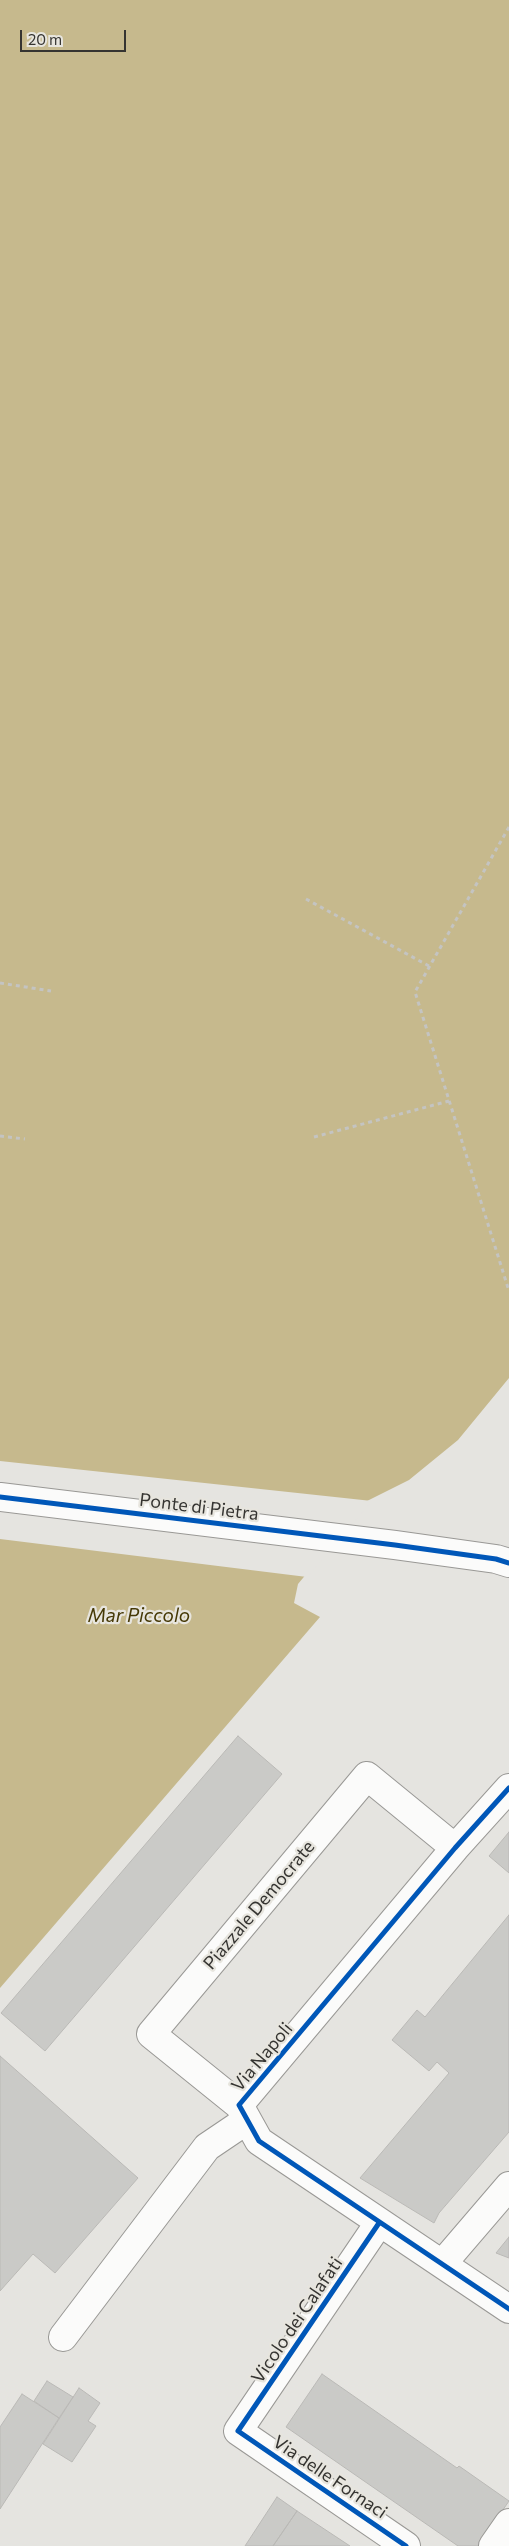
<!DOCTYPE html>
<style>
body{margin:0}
#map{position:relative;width:509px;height:2546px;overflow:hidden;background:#e5e4e0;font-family:Commissioner,sans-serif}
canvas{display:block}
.scale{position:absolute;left:20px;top:30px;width:106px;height:22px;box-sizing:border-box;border:2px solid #353431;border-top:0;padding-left:6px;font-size:15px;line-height:18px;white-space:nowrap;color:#353431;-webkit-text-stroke:4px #e7e5de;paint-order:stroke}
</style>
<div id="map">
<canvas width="509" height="2546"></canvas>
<div class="scale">20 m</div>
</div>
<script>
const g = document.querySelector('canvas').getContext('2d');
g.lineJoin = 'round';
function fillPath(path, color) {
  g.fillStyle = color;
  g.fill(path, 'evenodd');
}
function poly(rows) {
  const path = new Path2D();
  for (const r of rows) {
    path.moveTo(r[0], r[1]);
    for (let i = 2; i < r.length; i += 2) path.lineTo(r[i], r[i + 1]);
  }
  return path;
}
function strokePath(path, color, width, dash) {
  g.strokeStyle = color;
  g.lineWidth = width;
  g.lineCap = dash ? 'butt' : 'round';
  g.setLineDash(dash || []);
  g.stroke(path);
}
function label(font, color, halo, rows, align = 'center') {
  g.font = font + ' Commissioner,sans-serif';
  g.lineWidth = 4.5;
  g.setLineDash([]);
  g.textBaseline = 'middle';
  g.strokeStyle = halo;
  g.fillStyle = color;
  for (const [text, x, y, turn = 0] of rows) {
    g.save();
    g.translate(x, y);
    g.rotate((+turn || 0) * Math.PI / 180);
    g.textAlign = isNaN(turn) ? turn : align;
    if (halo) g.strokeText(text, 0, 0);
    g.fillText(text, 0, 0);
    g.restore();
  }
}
fillPath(poly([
 [0,0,509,0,509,1378,458,1440,409,1480,367,1501,298,1584,294,1603,320,1617,0,1988]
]), '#c6b98d');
fillPath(poly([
 [0,1461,372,1501,307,1577,0,1539]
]), '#e5e4e0');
const building = poly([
 [238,1736,282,1774,45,2051,1,2013,238,1736],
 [509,1832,509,1873,489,1856,509,1832],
 [509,1915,509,2132,439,2213,434,2223,360,2178,449,2073,437,2062,429,2071,392,2040,417,2010,425,2017,509,1915],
 [0,2056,138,2178,55,2273,33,2254,0,2291,0,2056],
 [509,2237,509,2258,496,2253,509,2237],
 [322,2374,457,2468,459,2466,509,2501,478,2546,458,2546,286,2427,322,2374],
 [47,2381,73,2397,59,2418,34,2401,47,2381],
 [79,2388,100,2403,88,2421,96,2426,72,2462,43,2444,79,2388],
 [22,2394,59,2418,0,2509,0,2427,22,2394],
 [277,2497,297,2511,273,2546,245,2546,277,2497],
 [297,2511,350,2546,273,2546,297,2511]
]);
fillPath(building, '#cacac7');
strokePath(building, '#bab9b6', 1);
const minor = poly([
 [509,1788,455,1848,239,2105,259,2141,509,2309],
 [239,2105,151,2034,367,1776,455,1848],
 [379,2223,238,2431,406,2546],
 [443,2263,509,2186],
 [63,2337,207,2147,247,2120],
 [493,2546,509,2523]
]);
const major = poly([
 [0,1497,395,1545,496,1559,509,1563]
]);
strokePath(minor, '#999895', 30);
strokePath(major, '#999895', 30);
strokePath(poly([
 [509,827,415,992,509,1291],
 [306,899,429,966],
 [0,983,51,991],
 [0,1136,25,1139],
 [314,1137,449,1101]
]), '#c4c4c2', 3, [4, 4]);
strokePath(minor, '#fbfbfa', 28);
strokePath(major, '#fbfbfa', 28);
strokePath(poly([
 [0,1497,395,1545,496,1559,509,1563],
 [509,1788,455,1848,239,2105,259,2141,509,2309],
 [379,2223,238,2431,406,2546]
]), '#0057b8', 5);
label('18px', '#353431', '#e7e5de', [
 ["Ponte di Pietra",199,1507,7],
 ["Piazzale Democrate",259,1905,-50],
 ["Via Napoli",262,2057,-50],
 ["Vicolo dei Calafati",297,2320,-56],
 ["Via delle Fornaci",330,2477,34]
]);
label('italic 19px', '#463906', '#e7e5de', [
 ["Mar Piccolo",139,1616]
]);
</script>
